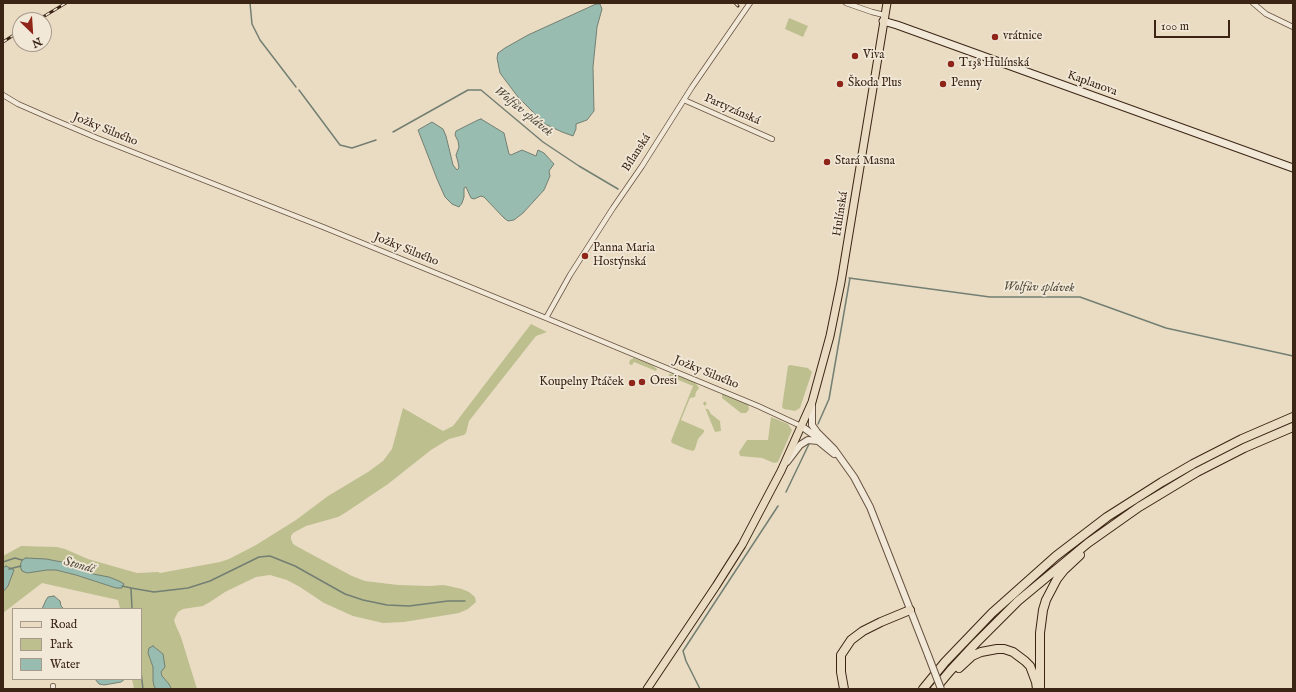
<!DOCTYPE html>
<meta charset="utf-8">
<style>
body{margin:0}
#map{position:relative;width:1296px;height:692px;overflow:hidden;background:#eadcc3;font-family:"IM FELL English",serif}
canvas{display:block}
.frame{position:absolute;inset:0;border:4px solid #3b2414;pointer-events:none}
.legend{position:absolute;left:12px;top:608px;width:130px;height:72px;box-sizing:border-box;background:#f1e8d8;border:1px solid #a89a8a;margin:0;padding:5px 7px;list-style:none;font-size:12px;color:#3b2414}
.legend li{display:flex;align-items:center;gap:8px;height:20px}
.legend b{width:20px;border:1px solid #a89a8a}
.north{position:absolute;left:12px;top:12px;width:40px;height:40px;box-sizing:border-box;background:#f1e8d8;border:1px solid #a89a8a;border-radius:50%;rotate:155deg;font-size:11px;font-weight:700;line-height:16px;text-align:center;color:#3b2414}
.north::after{content:'';display:block;margin:auto;width:14px;height:18px;background:#8f2418;clip-path:polygon(50% 0,100% 100%,50% 72%,0 100%)}
.scale{position:absolute;left:1154px;top:20px;width:76px;height:18px;box-sizing:border-box;border:2px solid #3b2414;border-top:0;padding-left:5px;font-size:12px;line-height:14px;white-space:nowrap;color:#3b2414;-webkit-text-stroke:3px #f1e8d8;paint-order:stroke}
</style>
<div id="map">
<canvas width="1296" height="692"></canvas>
<div class="frame"></div>
<ul class="legend">
<li><b style="height:5px;background:#eadcc3"></b>Road</li>
<li><b style="height:11px;background:#bdbf8f"></b>Park</li>
<li><b style="height:11px;background:#98bcb0"></b>Water</li>
</ul>
<div class="north">N</div>
<div class="scale">100 m</div>
</div>
<script>
const g = document.querySelector('canvas').getContext('2d');
g.lineJoin = 'round';
function fillPath(path, color) {
  g.fillStyle = color;
  g.fill(path, 'evenodd');
}
function poly(rows) {
  const path = new Path2D();
  for (const r of rows) {
    path.moveTo(r[0], r[1]);
    for (let i = 2; i < r.length; i += 2) path.lineTo(r[i], r[i + 1]);
  }
  return path;
}
function strokePath(path, color, width, dash) {
  g.strokeStyle = color;
  g.lineWidth = width;
  g.lineCap = dash ? 'butt' : 'round';
  g.setLineDash(dash || []);
  g.stroke(path);
}
function label(font, color, halo, rows, align = 'center') {
  g.font = font + ' "IM FELL English",serif';
  g.lineWidth = 3.5;
  g.setLineDash([]);
  g.textBaseline = 'middle';
  g.strokeStyle = halo;
  g.fillStyle = color;
  for (const [text, x, y, turn = 0] of rows) {
    g.save();
    g.translate(x, y);
    g.rotate((+turn || 0) * Math.PI / 180);
    g.textAlign = isNaN(turn) ? turn : align;
    if (halo) g.strokeText(text, 0, 0);
    g.fillText(text, 0, 0);
    g.restore();
  }
}
fillPath(poly([
 [789,18,808,26,803,37,785,29],
 [531,324,547,332,536,336,469,421,466,433,464,435,449,439,431,450,388,484,345,513,338,517,306,526,293,533,291,536,291,539,293,544,298,547,352,576,365,581,398,585,430,586,444,585,462,589,469,592,475,597,476,602,468,609,459,613,404,622,383,623,353,616,344,612,324,603,300,587,287,580,270,575,256,577,225,592,210,602,203,606,183,609,178,612,174,620,176,626,181,637,197,689,171,689,171,688,169,684,162,676,161,672,148,653,153,667,153,681,156,689,134,689,132,679,141,679,141,609,120,609,118,600,42,583,3,613,3,592,5,590,6,566,3,568,3,556,21,546,57,547,65,549,88,559,137,573,158,572,160,573,220,562,229,559,256,545,296,520,328,496,368,472,383,461,392,449,403,408,443,431,453,426],
 [46,559,67,563,93,574,123,584,123,586,122,588,116,588,76,575,56,570,47,570,27,573],
 [634,358,652,365,657,369,656,371,634,362,632,365,629,364,630,360],
 [790,365,808,368,812,372,800,408,795,411,784,409,782,407,788,366],
 [669,374,676,374,695,382,699,388,696,392,695,397,690,398,681,420,704,430,704,432,698,439,695,449,693,451,686,449,672,443,671,441,693,386,669,376],
 [722,394,723,394,748,404,749,409,748,411,746,413,741,413,722,398],
 [705,401,707,404,704,406,706,409,708,409,711,414,720,421,721,431,715,432,703,403],
 [771,417,788,424,792,430,778,462,774,463,762,458,740,456,739,452,747,440,768,440]
]), '#bdbf8f');
const water = poly([
 [596,4,600,4,602,9,597,27,593,67,594,111,587,120,576,124,576,129,573,136,562,132,545,124,518,97,500,73,497,58,498,53,505,48,528,35,596,4],
 [481,119,504,133,509,154,511,155,522,150,536,156,538,150,544,153,554,164,549,171,550,176,544,190,523,213,514,220,508,221,504,218,484,197,481,196,474,199,471,198,466,187,464,188,464,197,462,203,459,207,452,204,445,197,437,179,418,130,432,122,443,129,446,136,453,165,457,170,459,168,458,162,456,155,459,147,458,141,455,135,456,131,478,120,481,119],
 [26,558,46,559,67,563,93,574,109,577,119,581,124,584,122,588,116,588,76,575,56,570,47,570,27,573,22,571,20,566,22,560,26,558],
 [6,566,14,570,8,586,3,592,3,568,6,566],
 [54,596,60,601,61,606,64,609,42,609,46,600,48,597,54,596],
 [153,646,163,654,165,667,161,672,162,676,169,684,171,688,171,689,156,689,154,686,153,681,153,667,148,653,149,648,153,646],
 [95,679,125,679,121,682,104,685,99,684,95,679]
]);
fillPath(water, '#98bcb0');
strokePath(water, '#737f72', 1);
strokePath(poly([
 [250,3,252,24,260,40,296,87],
 [299,90,340,145,352,148,376,140],
 [393,132,468,90,481,90,543,142,579,166,618,189],
 [849,278,990,297,1080,297,1166,328,1293,356],
 [818,424,829,399,850,278],
 [786,492,809,444],
 [3,562,15,558,22,560],
 [9,569,21,566],
 [122,586,131,588,132,609],
 [131,588,154,592,188,588,210,581,259,557,270,556,295,566,345,594,363,600,387,605,409,606,448,601,465,601],
 [141,672,143,689],
 [700,689,686,661,683,651,778,506]
]), '#737f72', 1.5);
const minor = poly([
 [846,3,872,12,884,15],
 [1253,3,1266,14,1293,27],
 [3,95,18,104,50,118,97,138,323,227,546,318,758,406,801,426],
 [684,100,772,139],
 [546,318,570,275,613,208,642,166,692,87,750,3],
 [53,689,53,686]
]);
const tertiary = poly([
 [812,405,812,425,817,432,834,449,854,477,870,507,928,655],
 [801,426,818,438],
 [787,462,800,445,808,440,818,441,834,454]
]);
const secondary = poly([
 [883,21,897,25,1293,168]
]);
const primary = poly([
 [647,689,716,586,742,545,781,471,812,402,830,336,841,282,887,3]
]);
const motorway = poly([
 [959,668,972,656,981,652,997,649,1004,649,1013,652,1025,661,1030,666,1036,682,1037,689],
 [844,689,841,672,841,655,851,640,863,631,881,622,910,610],
 [923,689,945,662,992,613,1056,556,1107,517,1162,482,1193,464,1242,439,1293,417],
 [935,689,950,671,976,643,1018,601,1088,543,1139,507,1197,472,1244,448,1293,427],
 [1040,689,1040,633,1043,610,1046,600,1057,579,1064,570,1080,555]
]);
strokePath(minor, '#675240', 6);
strokePath(tertiary, '#675240', 8);
strokePath(secondary, '#3b2414', 9);
strokePath(primary, '#3b2414', 9);
strokePath(motorway, '#3b2414', 10);
strokePath(minor, '#f1e8d8', 4.5);
strokePath(tertiary, '#f1e8d8', 6);
strokePath(secondary, '#f1e8d8', 7);
strokePath(primary, '#eadcc3', 7);
strokePath(motorway, '#eadcc3', 8);
const rail = poly([
 [735,3,738,6],
 [38,20,66,3],
 [3,42,20,31]
]);
strokePath(rail, '#3b2414', 3);
strokePath(rail, '#f1e8d8', 1.5, [4.5]);
const tertiaryBridge = poly([
 [928,655,941,689]
]);
strokePath(tertiaryBridge, '#675240', 8, []);
strokePath(tertiaryBridge, '#f1e8d8', 6);
for (const [x, y, r, color] of [
 [995,37,4,"#8f2418"],
 [855,56,4,"#8f2418"],
 [951,64,4,"#8f2418"],
 [840,84,4,"#8f2418"],
 [943,84,4,"#8f2418"],
 [827,162,4,"#8f2418"],
 [585,256,4,"#8f2418"],
 [642,382,4,"#8f2418"],
 [632,383,4,"#8f2418"]
]) {
  const dot = new Path2D();
  dot.arc(x, y, r, 0, 2 * Math.PI);
  g.fillStyle = color;
  g.fill(dot);
  strokePath(dot, '#f1e8d8', 1.5);
}
label('12px', '#3b2414', '#f1e8d8', [
 ["vrátnice",1003,37],
 ["Viva",863,56],
 ["T138 Hulínská",959,64],
 ["Škoda Plus",848,84],
 ["Penny",951,84],
 ["Stará Masna",835,162],
 ["Panna Maria",593,249],
 ["Hostýnská",593,263],
 ["Oresi",650,382],
 ["Koupelny Ptáček",624,383,"right"]
], 'left');
label('12px', '#3b2414', '#f1e8d8', [
 ["Kaplanova",1092,84,20],
 ["Partyzánská",732,110,24],
 ["Jožky Silného",105,130,22],
 ["Bílanská",637,153,-57],
 ["Hulínská",841,214,-81],
 ["Jožky Silného",406,250,22],
 ["Jožky Silného",706,373,22]
]);
label('italic 13px', '#524a3b', '#f1e8d8', [
 ["Wolfův splávek",523,112,39],
 ["Wolfův splávek",1039,288,1],
 ["Stonáč",79,566,15]
]);
</script>
